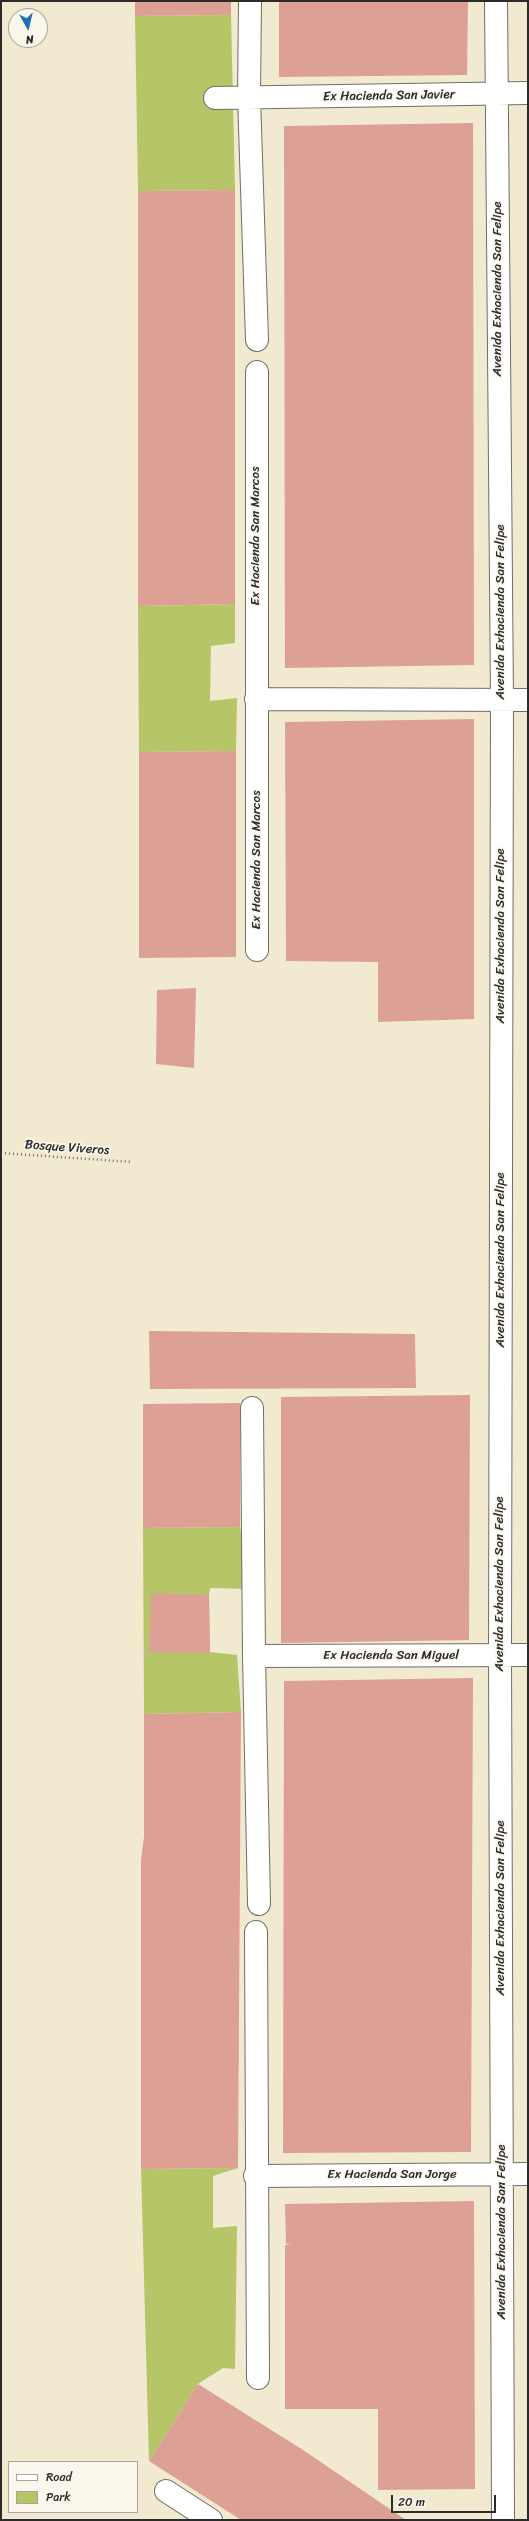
<!DOCTYPE html>
<style>
body{margin:0}
#map{position:relative;width:529px;height:2521px;overflow:hidden;background:#f1ead1;font-family:Sriracha,sans-serif}
canvas{display:block}
.frame{position:absolute;inset:0;border:2px solid #2b2b2b;pointer-events:none}
.legend{position:absolute;left:8px;top:2461px;width:130px;height:52px;box-sizing:border-box;background:#fbf7ec;border:1px solid #a8a59f;margin:0;padding:5px 7px;list-style:none;font-size:12px;color:#2b2b2b}
.legend li{display:flex;align-items:center;gap:8px;height:20px}
.legend b{width:20px;border:1px solid #a8a59f}
.north{position:absolute;left:8px;top:8px;width:40px;height:40px;box-sizing:border-box;background:#fbf7ec;border:1px solid #a8a59f;border-radius:50%;rotate:172deg;font-size:11px;font-weight:700;line-height:16px;text-align:center;color:#2b2b2b}
.north::after{content:'';display:block;margin:auto;width:14px;height:18px;background:#1f6fb2;clip-path:polygon(50% 0,100% 100%,50% 72%,0 100%)}
.scale{position:absolute;left:391px;top:2495px;width:105px;height:18px;box-sizing:border-box;border:2px solid #2b2b2b;border-top:0;padding-left:5px;font-size:12px;line-height:14px;white-space:nowrap;color:#2b2b2b;-webkit-text-stroke:3px #fbf7ec;paint-order:stroke}
</style>
<div id="map">
<canvas width="529" height="2521"></canvas>
<div class="frame"></div>
<ul class="legend">
<li><b style="height:5px;background:#fff"></b>Road</li>
<li><b style="height:11px;background:#b5c568"></b>Park</li>
</ul>
<div class="north">N</div>
<div class="scale">20 m</div>
</div>
<script>
const g = document.querySelector('canvas').getContext('2d');
g.lineJoin = 'round';
function fillPath(path, color) {
  g.fillStyle = color;
  g.fill(path, 'evenodd');
}
function poly(rows) {
  const path = new Path2D();
  for (const r of rows) {
    path.moveTo(r[0], r[1]);
    for (let i = 2; i < r.length; i += 2) path.lineTo(r[i], r[i + 1]);
  }
  return path;
}
function strokePath(path, color, width, dash) {
  g.strokeStyle = color;
  g.lineWidth = width;
  g.lineCap = dash ? 'butt' : 'round';
  g.setLineDash(dash || []);
  g.stroke(path);
}
function label(font, color, halo, rows, align = 'center') {
  g.font = font + ' Sriracha,sans-serif';
  g.lineWidth = 3.5;
  g.setLineDash([]);
  g.textBaseline = 'middle';
  g.strokeStyle = halo;
  g.fillStyle = color;
  for (const [text, x, y, turn = 0] of rows) {
    g.save();
    g.translate(x, y);
    g.rotate((+turn || 0) * Math.PI / 180);
    g.textAlign = isNaN(turn) ? turn : align;
    if (halo) g.strokeText(text, 0, 0);
    g.fillText(text, 0, 0);
    g.restore();
  }
}
fillPath(poly([
 [231,15,235,190,138,191,135,16],
 [235,604,235,643,211,646,210,701,237,698,236,751,139,752,138,606],
 [240,1527,250,1589,210,1588,209,1595,210,1652,237,1655,241,1712,144,1714,143,1528],
 [238,2168,213,2176,213,2228,237,2226,235,2369,223,2368,198,2384,149,2461,141,2169]
]), '#b5c568');
fillPath(poly([
 [135,1,231,1,231,15,135,16],
 [279,1,468,1,467,75,279,77],
 [473,123,474,665,285,668,284,126],
 [235,190,235,604,138,606,138,191],
 [474,719,474,1019,378,1022,378,962,286,961,285,722],
 [236,751,236,957,139,958,139,752],
 [196,988,194,1068,156,1064,157,990],
 [149,1331,415,1334,416,1388,150,1389],
 [470,1395,469,1640,281,1643,281,1397],
 [240,1403,240,1527,143,1528,143,1404],
 [151,1593,209,1595,210,1653,149,1652],
 [473,1678,471,2152,283,2153,284,1681],
 [241,1712,238,2168,141,2169,141,1860,144,1837,144,1714],
 [474,2201,475,2489,378,2490,378,2409,285,2409,285,2245,291,2245,286,2244,285,2204],
 [198,2384,303,2450,406,2520,241,2520,149,2461]
]), '#dda094');
const minor = poly([
 [250,1,249,97,257,340],
 [496,1,502,699,500,1655,503,2520],
 [215,98,528,93],
 [257,372,257,950],
 [256,699,528,700],
 [252,1408,254,1656,259,1904],
 [254,1656,528,1655],
 [256,1932,258,2378],
 [255,2176,528,2174],
 [166,2491,211,2520]
]);
strokePath(minor, '#706e65', 24);
strokePath(poly([
 [1,1153,132,1162]
]), '#706e65', 2.5, [1, 3]);
strokePath(minor, '#fff', 22);
label('13px', '#2b2b2b', '#fbf7ec', [
 ["Ex Hacienda San Javier",389,96,-1],
 ["Avenida Exhacienda San Felipe",498,289,-90],
 ["Ex Hacienda San Marcos",256,536,-90],
 ["Avenida Exhacienda San Felipe",501,612,-90],
 ["Ex Hacienda San Marcos",257,860,-90],
 ["Avenida Exhacienda San Felipe",501,936,-90],
 ["Bosque Viveros",67,1148,4],
 ["Avenida Exhacienda San Felipe",501,1260,-90],
 ["Avenida Exhacienda San Felipe",500,1584,-90],
 ["Ex Hacienda San Miguel",391,1656],
 ["Avenida Exhacienda San Felipe",501,1908,-90],
 ["Ex Hacienda San Jorge",392,2175],
 ["Avenida Exhacienda San Felipe",502,2232,-90]
]);
</script>
